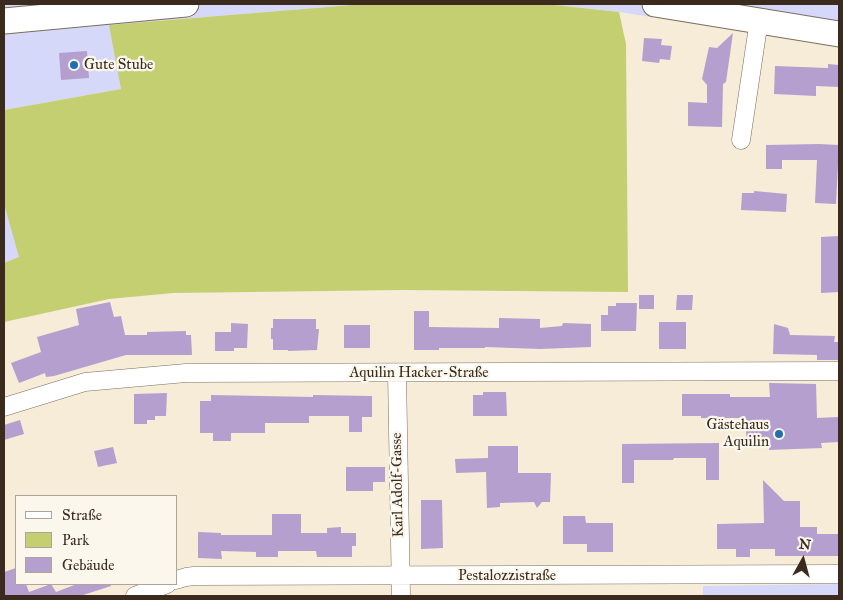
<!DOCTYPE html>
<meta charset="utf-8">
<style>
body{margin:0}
#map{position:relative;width:843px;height:600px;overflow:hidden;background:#f6ecd7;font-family:"IM FELL Great Primer",serif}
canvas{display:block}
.frame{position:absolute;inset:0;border:5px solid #3b2a1e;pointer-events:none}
.legend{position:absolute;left:15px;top:495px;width:162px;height:90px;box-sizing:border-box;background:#fbf7ec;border:1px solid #aea59a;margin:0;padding:6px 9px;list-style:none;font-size:15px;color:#3b2a1e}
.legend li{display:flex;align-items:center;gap:10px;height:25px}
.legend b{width:25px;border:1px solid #aea59a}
.north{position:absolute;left:778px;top:535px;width:50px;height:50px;-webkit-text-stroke:4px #fbf7ec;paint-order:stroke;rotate:7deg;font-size:14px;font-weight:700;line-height:20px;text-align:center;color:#3b2a1e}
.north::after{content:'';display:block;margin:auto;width:18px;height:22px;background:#3b2a1e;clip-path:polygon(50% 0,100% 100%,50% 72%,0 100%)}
</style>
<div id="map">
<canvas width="843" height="600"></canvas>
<div class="frame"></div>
<ul class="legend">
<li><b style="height:6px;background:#fff"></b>Straße</li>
<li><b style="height:14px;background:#c3cf70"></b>Park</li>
<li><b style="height:14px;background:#b59fcf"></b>Gebäude</li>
</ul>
<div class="north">N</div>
</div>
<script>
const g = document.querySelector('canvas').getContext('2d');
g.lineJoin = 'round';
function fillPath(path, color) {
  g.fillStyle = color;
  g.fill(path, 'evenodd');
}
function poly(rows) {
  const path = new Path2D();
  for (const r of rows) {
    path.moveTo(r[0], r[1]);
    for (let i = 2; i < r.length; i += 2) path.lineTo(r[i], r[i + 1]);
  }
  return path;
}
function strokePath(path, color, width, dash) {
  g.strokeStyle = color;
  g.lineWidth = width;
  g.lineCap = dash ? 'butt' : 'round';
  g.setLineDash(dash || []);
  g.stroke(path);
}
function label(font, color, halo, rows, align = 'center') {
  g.font = font + ' "IM FELL Great Primer",serif';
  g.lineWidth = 4.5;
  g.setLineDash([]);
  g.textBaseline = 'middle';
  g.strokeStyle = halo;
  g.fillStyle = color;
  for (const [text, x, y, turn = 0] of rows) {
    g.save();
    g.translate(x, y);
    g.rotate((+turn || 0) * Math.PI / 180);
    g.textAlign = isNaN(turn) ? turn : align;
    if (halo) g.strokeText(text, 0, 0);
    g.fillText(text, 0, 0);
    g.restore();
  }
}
fillPath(poly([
 [4,4,364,4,110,25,121,89,4,110],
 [546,4,839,4,839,46,619,12],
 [4,204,20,257,4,263],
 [839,584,839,596,703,596,703,586]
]), '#d6d8f9');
fillPath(poly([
 [364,4,546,4,619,12,626,44,628,292,402,290,173,293,109,299,4,322,4,263,19,257,4,204,4,110,121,89,109,25]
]), '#c3cf70');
fillPath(poly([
 [733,33,726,82,723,84,722,127,688,126,688,102,707,103,707,85,702,79,709,47,717,48],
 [644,38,662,39,661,45,672,46,670,60,660,59,659,63,642,61],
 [87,51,89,78,61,80,59,53],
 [828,64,839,65,839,87,816,86,816,96,774,94,775,66,828,68],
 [819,144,839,145,836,204,815,203,817,160,782,160,782,169,766,169,766,145],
 [754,191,787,194,786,212,741,210,742,193,754,193],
 [839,236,839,292,821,293,821,237],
 [639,295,654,295,654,309,639,309],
 [677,295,693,295,692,310,676,310],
 [110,302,114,317,121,316,125,335,147,335,147,332,186,331,186,335,191,335,192,355,126,355,54,376,46,377,45,373,19,383,11,363,41,352,37,337,79,325,76,309],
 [616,303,637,303,636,331,601,331,601,315,608,315,608,306,616,306],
 [414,311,429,311,429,327,499,328,499,318,540,319,540,328,562,326,563,323,591,324,591,347,540,349,485,347,485,348,439,348,439,350,414,350],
 [273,319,316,319,316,329,319,329,317,350,288,351,288,350,273,350,273,339,271,339,271,328,273,328],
 [659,322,686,322,686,349,659,349],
 [231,323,248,324,247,348,234,348,234,351,215,351,215,332,231,332],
 [774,324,788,328,790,335,835,336,834,342,839,342,839,360,817,360,817,355,773,354],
 [344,325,370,325,370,348,344,348],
 [769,383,816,384,817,418,839,417,839,442,821,443,822,448,769,450,769,442,747,443,745,418,701,418,701,416,682,416,682,394,730,394,730,397,770,397],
 [483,392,506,392,507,416,473,416,473,395,483,395],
 [167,393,166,416,155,416,155,420,147,420,147,424,134,424,134,394],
 [211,395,313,397,313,395,372,396,372,417,362,417,362,432,349,432,349,416,309,416,309,423,265,423,265,433,231,433,231,441,213,441,213,433,200,433,200,401,211,401],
 [20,420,24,434,4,440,4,425],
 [719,443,719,480,706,480,706,458,674,458,673,460,634,460,634,483,622,483,622,444],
 [488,446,518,446,518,473,551,473,550,502,542,502,537,508,534,502,500,503,500,507,487,508,486,472,456,473,455,459,488,458],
 [113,447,117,463,98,467,94,451],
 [346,467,385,467,385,482,373,482,373,491,346,491],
 [763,480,784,501,800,501,800,527,817,527,817,534,839,534,839,556,775,556,775,549,750,549,750,557,736,557,736,549,717,549,717,524,764,523],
 [421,500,442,500,443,548,421,549],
 [272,514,301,514,301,533,327,533,327,528,341,527,341,533,356,533,356,546,352,546,352,557,317,557,316,551,278,551,278,557,256,557,256,552,221,551,222,559,198,558,198,532,221,533,221,535,272,535],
 [563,516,585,516,586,523,613,523,613,552,587,552,587,544,563,544],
 [16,568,16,584,26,584,29,592,51,584,56,592,77,584,111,584,111,586,80,596,4,596,4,572]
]), '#b59fcf');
const minor = poly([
 [741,140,759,20],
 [397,373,401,596],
 [4,407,85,382,186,373,839,371],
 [176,580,186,577,194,576,839,574],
 [135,596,167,584]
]);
const secondary = poly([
 [655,4,839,34],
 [4,21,186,4]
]);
strokePath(minor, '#7c6e5f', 19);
strokePath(secondary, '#7c6e5f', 27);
strokePath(minor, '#fff', 18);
strokePath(secondary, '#fff', 25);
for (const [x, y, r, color] of [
 [74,65,5,"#1f6fb2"],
 [779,434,5,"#1f6fb2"]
]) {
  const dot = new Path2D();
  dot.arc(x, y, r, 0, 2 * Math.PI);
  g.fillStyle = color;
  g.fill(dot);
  strokePath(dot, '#fbf7ec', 2);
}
label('15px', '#3b2a1e', '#fbf7ec', [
 ["Gute Stube",84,65],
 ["Gästehaus",769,425,"right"],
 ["Aquilin",769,442,"right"]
], 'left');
label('15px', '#3b2a1e', '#fbf7ec', [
 ["Aquilin Hacker-Straße",419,373],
 ["Karl Adolf-Gasse",398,485,-91],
 ["Pestalozzistraße",507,576]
]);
</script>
